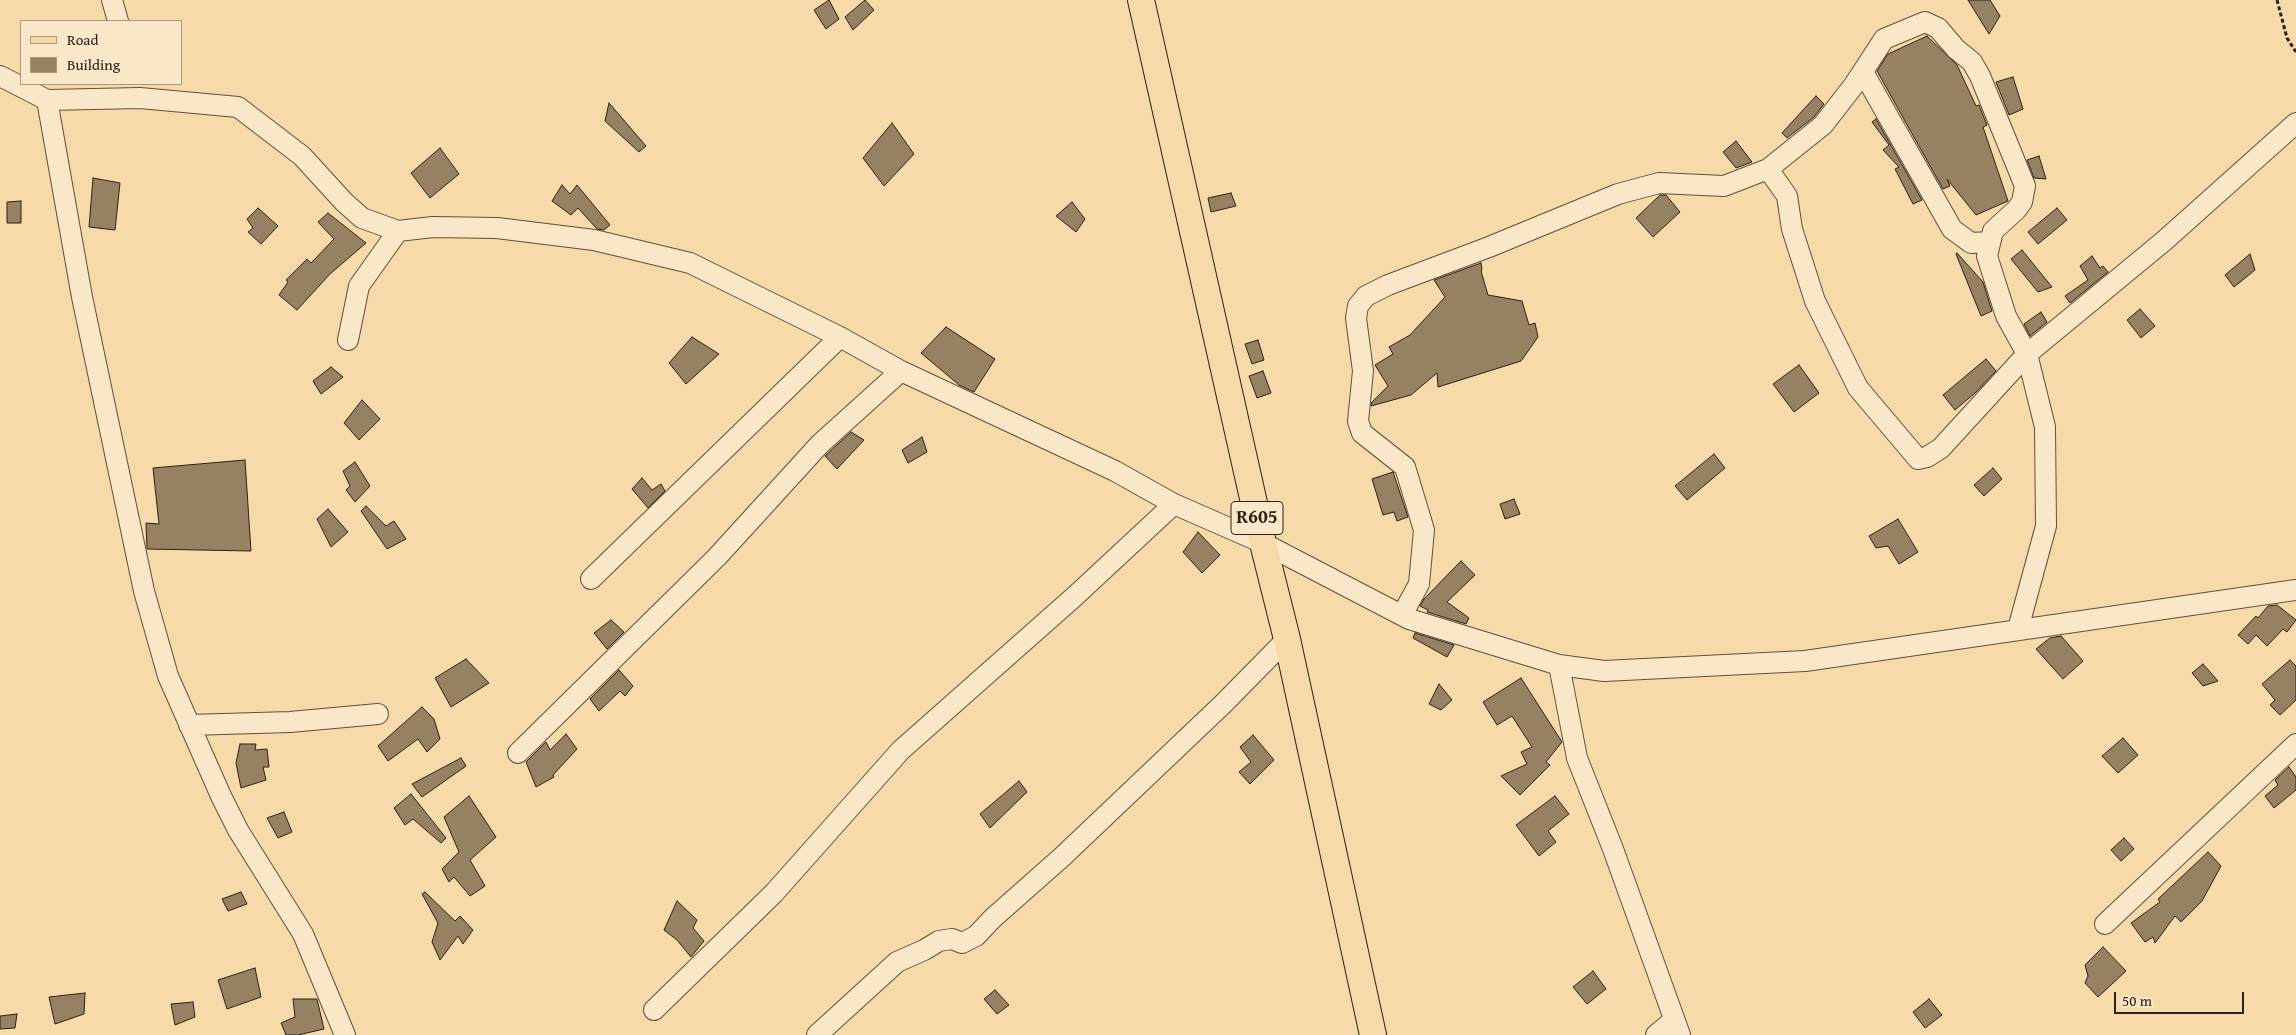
<!DOCTYPE html>
<style>
body{margin:0}
#map{position:relative;width:2296px;height:1035px;overflow:hidden;background:#f7daaa;font-family:"Gentium Book Plus",serif}
canvas{display:block}
.legend{position:absolute;left:20px;top:20px;width:162px;height:65px;box-sizing:border-box;background:#fae7c8;border:1px solid #a89880;margin:0;padding:6px 9px;list-style:none;font-size:15px;color:#2d2115}
.legend li{display:flex;align-items:center;gap:10px;height:25px}
.legend b{width:25px;border:1px solid #a89880}
.scale{position:absolute;left:2114px;top:992px;width:130px;height:22px;box-sizing:border-box;border:2px solid #2d2115;border-top:0;padding-left:6px;font-size:15px;line-height:18px;white-space:nowrap;color:#2d2115;-webkit-text-stroke:4px #fae7c8;paint-order:stroke}
</style>
<div id="map">
<canvas width="2296" height="1035"></canvas>
<ul class="legend">
<li><b style="height:6px;background:#f7daaa"></b>Road</li>
<li><b style="height:14px;background:#968162"></b>Building</li>
</ul>
<div class="scale">50 m</div>
</div>
<script>
const g = document.querySelector('canvas').getContext('2d');
g.lineJoin = 'round';
function fillPath(path, color) {
  g.fillStyle = color;
  g.fill(path, 'evenodd');
}
function poly(rows) {
  const path = new Path2D();
  for (const r of rows) {
    path.moveTo(r[0], r[1]);
    for (let i = 2; i < r.length; i += 2) path.lineTo(r[i], r[i + 1]);
  }
  return path;
}
function strokePath(path, color, width, dash) {
  g.strokeStyle = color;
  g.lineWidth = width;
  g.lineCap = dash ? 'butt' : 'round';
  g.setLineDash(dash || []);
  g.stroke(path);
}
function label(font, color, halo, rows, align = 'center') {
  g.font = font + ' "Gentium Book Plus",serif';
  g.lineWidth = 4;
  g.setLineDash([]);
  g.textBaseline = 'middle';
  g.strokeStyle = halo;
  g.fillStyle = color;
  for (const [text, x, y, turn = 0] of rows) {
    g.save();
    g.translate(x, y);
    g.rotate((+turn || 0) * Math.PI / 180);
    g.textAlign = isNaN(turn) ? turn : align;
    if (halo) g.strokeText(text, 0, 0);
    g.fillText(text, 0, 0);
    g.restore();
  }
}
const building = poly([
 [829,0,839,19,826,29,814,10,829,0],
 [865,0,874,10,853,30,845,17,865,0],
 [1968,0,1990,0,2000,16,1989,34,1968,0],
 [1927,36,1957,65,1976,106,1979,105,1987,125,1983,127,2008,201,1976,215,1947,179,1950,186,1943,189,1877,71,1888,54,1927,36],
 [2013,77,2023,109,2009,115,1996,82,2013,77],
 [1816,96,1824,104,1814,117,1787,138,1782,133,1816,96],
 [609,103,646,146,639,152,605,121,609,103],
 [1876,119,1922,200,1913,204,1895,169,1899,167,1883,150,1889,145,1872,122,1876,119],
 [892,123,914,154,884,186,863,158,892,123],
 [1736,141,1752,162,1736,168,1723,152,1736,141],
 [440,148,459,174,430,198,411,173,440,148],
 [2039,156,2046,179,2034,178,2027,160,2039,156],
 [93,178,120,183,115,230,89,227,93,178],
 [562,185,570,194,577,185,610,225,604,230,597,229,578,208,571,215,552,201,562,185],
 [1231,193,1236,206,1211,212,1208,198,1231,193],
 [1660,195,1666,195,1680,212,1653,237,1636,218,1660,195],
 [21,201,21,223,7,223,7,202,21,201],
 [1072,202,1085,219,1076,232,1056,216,1072,202],
 [258,208,278,226,261,244,248,232,253,228,247,219,258,208],
 [2057,208,2067,220,2038,244,2028,232,2057,208],
 [328,213,366,243,330,274,297,310,279,295,288,282,286,280,307,259,311,263,334,239,318,222,328,213],
 [2022,250,2052,287,2038,292,2011,259,2022,250],
 [1957,253,1983,282,1992,311,1981,316,1956,254,1957,253],
 [2250,254,2255,270,2234,287,2225,275,2250,254],
 [2092,256,2100,268,2103,266,2108,272,2070,303,2065,296,2088,280,2080,266,2092,256],
 [1481,263,1482,270,1481,271,1488,295,1522,301,1529,325,1535,323,1538,337,1521,361,1438,387,1437,373,1411,395,1371,406,1372,402,1388,386,1375,365,1393,354,1389,347,1410,335,1445,297,1434,280,1481,263],
 [2140,309,2155,326,2141,338,2127,320,2140,309],
 [2041,312,2047,322,2030,336,2024,324,2041,312],
 [946,327,995,359,974,392,959,385,921,353,946,327],
 [692,337,719,354,686,384,669,363,692,337],
 [1258,340,1264,360,1252,364,1245,344,1258,340],
 [1986,359,1996,371,1975,393,1955,410,1943,395,1986,359],
 [1799,365,1819,393,1794,412,1773,384,1799,365],
 [331,367,343,377,321,394,313,381,331,367],
 [1263,371,1271,393,1257,398,1249,376,1263,371],
 [362,400,380,419,359,440,344,423,362,400],
 [851,432,864,440,837,469,825,456,851,432],
 [922,437,927,452,908,463,902,450,922,437],
 [1714,454,1725,468,1687,500,1675,486,1714,454],
 [245,460,251,551,147,549,146,523,159,524,153,468,245,460],
 [355,462,370,486,355,502,346,490,350,486,343,471,355,462],
 [1993,468,2002,479,1984,496,1974,485,1993,468],
 [1393,472,1408,517,1397,521,1394,512,1383,515,1372,479,1393,472],
 [642,478,652,490,661,484,665,491,648,508,632,489,642,478],
 [1514,499,1520,514,1505,519,1500,504,1514,499],
 [366,506,386,526,394,521,406,539,387,549,361,511,366,506],
 [328,509,348,532,331,547,317,519,328,509],
 [1898,519,1918,552,1899,564,1888,546,1876,548,1869,536,1898,519],
 [1198,532,1220,555,1202,573,1183,552,1198,532],
 [1461,561,1475,575,1447,602,1469,618,1466,624,1427,612,1428,610,1420,606,1424,599,1461,561],
 [2277,605,2296,620,2287,632,2283,629,2267,646,2256,635,2248,644,2238,635,2256,616,2258,618,2268,606,2277,605],
 [611,620,624,632,607,649,594,633,611,620],
 [1415,633,1454,645,1447,657,1413,638,1415,633],
 [2061,636,2083,661,2063,679,2036,649,2050,638,2061,636],
 [466,659,489,683,451,707,435,678,466,659],
 [2290,660,2296,666,2296,700,2280,715,2270,705,2275,700,2262,684,2290,660],
 [2203,664,2218,681,2203,686,2192,673,2203,664],
 [619,670,633,686,625,696,620,691,599,711,590,699,619,670],
 [1521,678,1562,742,1546,762,1550,765,1520,795,1501,776,1527,764,1521,752,1532,747,1512,716,1497,725,1483,702,1521,678],
 [1439,684,1452,700,1441,710,1429,704,1439,684],
 [422,707,434,719,440,739,427,752,418,739,388,761,378,746,422,707],
 [566,734,577,749,553,775,554,777,536,787,526,762,546,742,550,750,566,734],
 [1253,735,1274,760,1250,784,1239,772,1251,762,1240,747,1253,735],
 [2123,738,2138,755,2118,773,2102,756,2123,738],
 [240,744,256,744,255,750,267,749,269,767,263,767,266,780,241,788,236,763,240,744],
 [461,758,466,766,422,797,412,784,461,758],
 [2289,767,2296,777,2296,790,2274,808,2265,796,2278,785,2275,780,2289,767],
 [1019,781,1027,792,990,828,980,814,1019,781],
 [411,794,446,838,441,843,413,819,405,825,394,808,411,794],
 [469,796,496,837,470,860,485,886,470,896,454,877,449,882,442,869,459,852,444,817,469,796],
 [1555,796,1569,814,1548,831,1556,842,1539,856,1516,825,1555,796],
 [284,812,292,832,278,838,267,818,284,812],
 [2124,838,2134,849,2121,861,2111,850,2124,838],
 [2208,852,2221,866,2202,901,2181,922,2175,916,2155,943,2153,937,2145,942,2131,923,2160,902,2158,899,2208,852],
 [241,892,247,904,228,911,222,899,241,892],
 [425,892,455,921,460,916,473,930,463,944,458,936,440,960,432,942,438,923,422,894,425,892],
 [677,901,697,920,693,928,704,941,691,957,677,940,664,930,677,901],
 [2103,947,2126,971,2098,997,2085,983,2088,976,2085,965,2103,947],
 [255,968,261,997,227,1009,218,980,255,968],
 [1593,971,1606,989,1587,1004,1573,987,1593,971],
 [995,990,1009,1005,997,1014,984,999,995,990],
 [85,993,84,1014,55,1024,49,997,85,993],
 [293,999,317,999,324,1029,298,1035,286,1035,281,1023,295,1017,293,999],
 [1929,999,1942,1015,1925,1028,1913,1012,1929,999],
 [193,1002,195,1017,175,1025,171,1004,193,1002],
 [17,1014,15,1028,0,1029,0,1016,17,1014]
]);
fillPath(building, '#968162');
strokePath(building, '#2d2115', 1);
const minor = poly([
 [112,0,118,21],
 [1863,72,1952,229,1971,243,1989,242],
 [0,76,47,100,140,98,238,107,302,156,344,202,362,218,398,231,433,227,497,228,594,240,690,263,840,337,901,371,1115,471,1174,504,1263,543,1409,619,1559,665,1604,671,1805,661,2296,590],
 [47,100,82,297,144,591,168,676,221,796,238,830,303,934,345,1035],
 [1768,169,1787,196,1792,229,1815,301,1858,388,1918,459,1927,457,1941,448,2027,354,2164,241,2296,123],
 [348,340,359,286,398,231],
 [591,579,840,337],
 [1402,615,1419,584,1424,530,1405,467,1362,433,1358,421,1363,371,1356,318,1358,306,1366,296,1388,285,1489,247,1618,194,1659,183,1724,186,1768,169,1823,125,1854,85,1884,39,1925,22,1938,28,1956,49,1972,62,1980,76,2025,186,2022,202,2016,210,1993,231,1987,256,2006,316,2027,354,2045,427,2046,526,2018,629],
 [1559,665,1577,758,1613,849,1680,1035],
 [189,725,290,722,378,714],
 [518,753,717,557,820,444,901,371],
 [2105,924,2296,744],
 [654,1010,774,893,901,750,1074,597,1174,504],
 [817,1035,897,962,924,950,939,941,952,939,962,943,976,936,993,918,1062,857,1223,704,1287,639],
 [1656,1035,1674,1020]
]);
const major = poly([
 [1141,0,1263,543,1287,639,1373,1035]
]);
strokePath(minor, '#604f3a', 22);
strokePath(major, '#2d2115', 28);
strokePath(poly([
 [2277,0,2287,38,2296,52]
]), '#2d2115', 3, [4, 2.5]);
strokePath(minor, '#fae7c8', 20);
strokePath(major, '#f7daaa', 26);
for (const [x, y, w] of [
 [1257,518,52]
]) {
  const box = new Path2D();
  box.roundRect(x - w / 2, y - 16.5, w, 33, 4);
  g.fillStyle = '#fae7c8';
  g.fill(box);
  strokePath(box, '#2d2115', 1);
}
label('bold 19px', '#2d2115', null, [
 ["R605",1257,518]
]);
</script>
